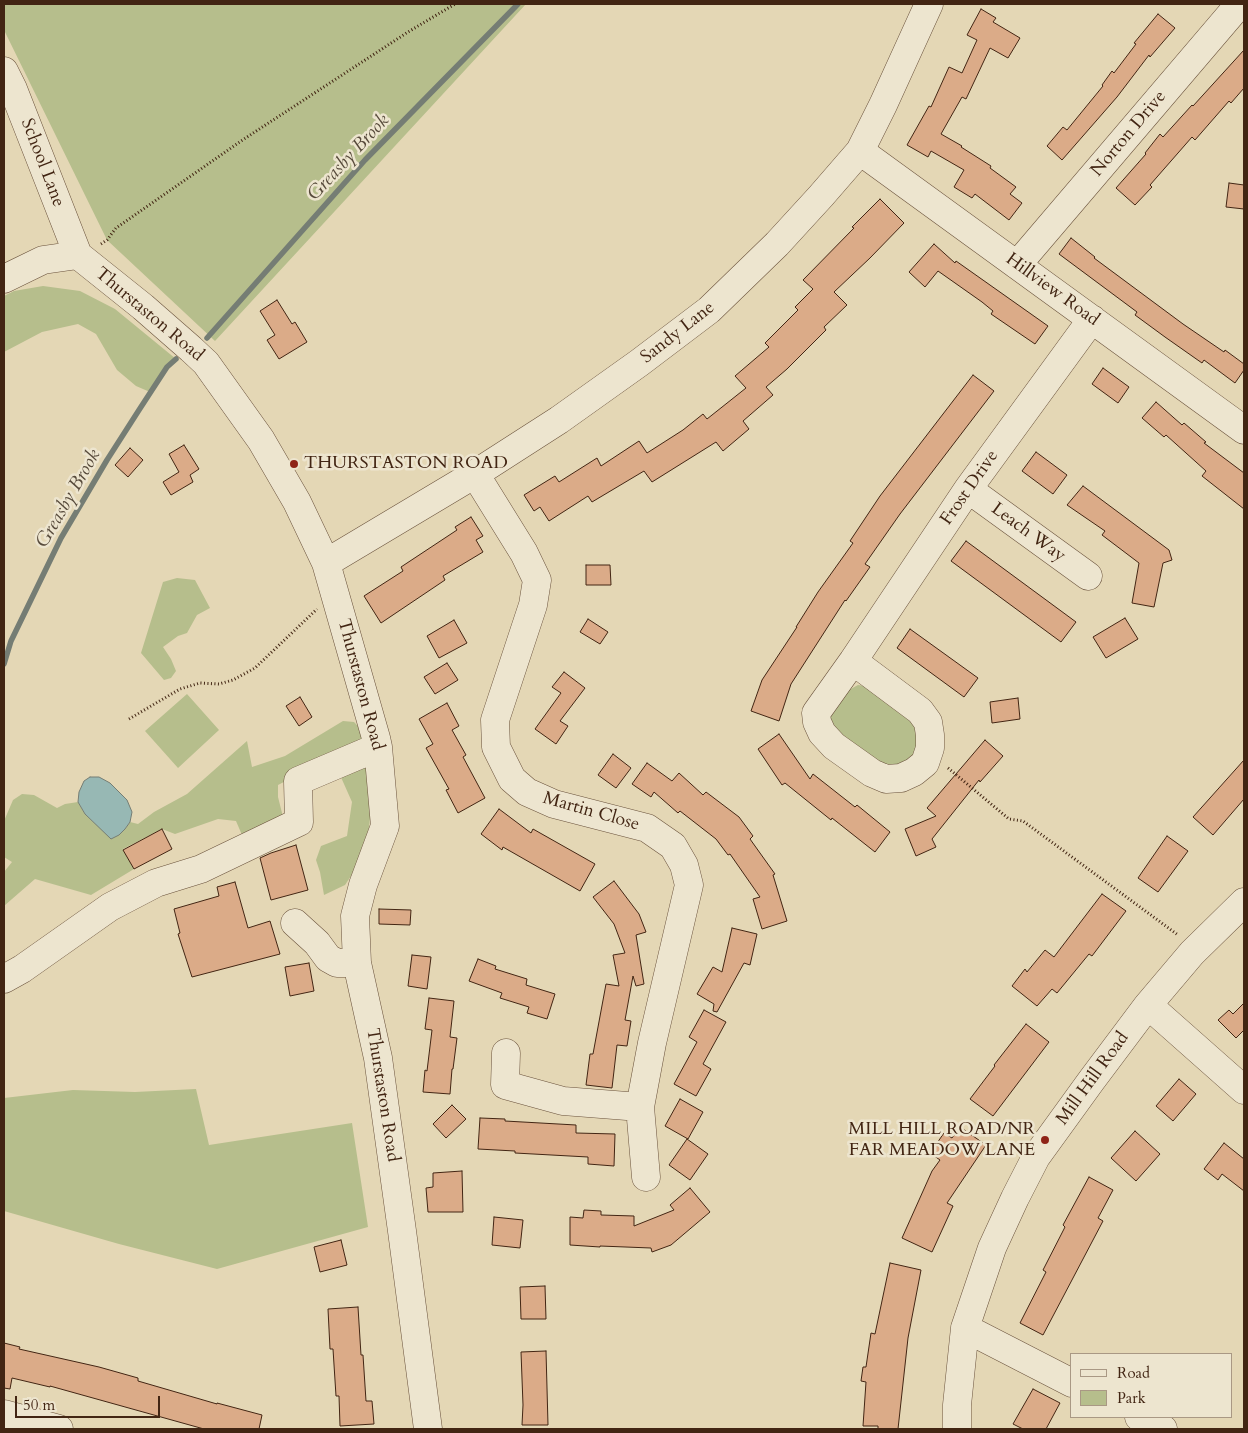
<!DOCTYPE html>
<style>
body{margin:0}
#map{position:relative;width:1248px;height:1433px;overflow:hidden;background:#e4d7b5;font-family:Cardo,serif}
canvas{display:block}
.frame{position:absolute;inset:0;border:5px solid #422513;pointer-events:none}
.legend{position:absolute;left:1070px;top:1353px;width:162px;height:65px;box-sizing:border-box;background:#ede5cf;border:1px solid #a99884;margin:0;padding:6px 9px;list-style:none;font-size:15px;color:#422513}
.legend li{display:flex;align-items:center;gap:10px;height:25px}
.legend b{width:25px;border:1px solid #a99884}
.scale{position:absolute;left:15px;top:1396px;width:145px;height:22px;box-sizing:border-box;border:2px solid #422513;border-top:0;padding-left:6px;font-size:15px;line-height:18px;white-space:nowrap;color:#422513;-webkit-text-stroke:4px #ede5cf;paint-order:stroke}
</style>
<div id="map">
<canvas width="1248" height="1433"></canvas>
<div class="frame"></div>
<ul class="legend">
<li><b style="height:6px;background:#ede5cf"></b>Road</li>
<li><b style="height:14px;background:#b6be8c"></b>Park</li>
</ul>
<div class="scale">50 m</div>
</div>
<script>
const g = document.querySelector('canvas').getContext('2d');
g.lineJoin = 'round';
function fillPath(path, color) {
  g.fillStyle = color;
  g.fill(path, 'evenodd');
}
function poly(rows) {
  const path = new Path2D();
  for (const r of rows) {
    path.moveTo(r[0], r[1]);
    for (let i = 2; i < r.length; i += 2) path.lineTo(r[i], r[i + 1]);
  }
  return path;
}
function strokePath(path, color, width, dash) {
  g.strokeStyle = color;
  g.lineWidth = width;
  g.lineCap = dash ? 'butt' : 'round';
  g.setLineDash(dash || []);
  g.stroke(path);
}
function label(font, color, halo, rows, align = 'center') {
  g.font = font + ' Cardo,serif';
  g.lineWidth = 5;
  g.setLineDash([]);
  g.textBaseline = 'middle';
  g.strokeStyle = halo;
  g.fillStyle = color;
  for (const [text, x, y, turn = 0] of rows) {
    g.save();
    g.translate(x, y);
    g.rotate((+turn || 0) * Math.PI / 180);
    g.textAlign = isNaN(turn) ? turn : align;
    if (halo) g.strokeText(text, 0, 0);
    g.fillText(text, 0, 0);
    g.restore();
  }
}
fillPath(poly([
 [4,4,526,4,215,341,107,240,4,30],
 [43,286,80,291,115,309,176,359,167,367,150,392,136,386,117,370,96,334,78,324,42,332,4,352,4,296,14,291],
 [177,578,195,580,210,608,197,615,187,633,178,636,163,647,171,659,176,671,171,678,164,680,141,653,163,582],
 [858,685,873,687,922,731,920,756,892,771,830,727,830,712,847,691],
 [187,694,219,730,178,768,145,731],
 [343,721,354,722,360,728,364,744,371,809,368,837,355,870,345,885,324,895,320,872,316,860,321,846,347,836,352,802,332,757,278,785,278,797,284,821,251,856,236,821,218,819,175,834,162,829,123,849,134,869,91,895,35,879,4,906,4,872,12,862,4,857,4,821,13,800,22,794,34,795,57,808,65,804,78,802,85,814,95,823,125,829,130,822,138,824,154,812,187,794,247,741,252,767,285,756],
 [196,1089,209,1145,352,1123,368,1227,217,1269,119,1244,4,1211,4,1098,73,1090,135,1092]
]), '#b6be8c');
const water = poly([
 [90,777,99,777,110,783,127,800,132,812,130,822,125,829,119,835,111,839,85,814,78,802,79,792,84,781,90,777]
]);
fillPath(water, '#97b8b4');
strokePath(water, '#757d74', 1);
strokePath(poly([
 [207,338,365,160,518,4],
 [4,664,11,641,61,538,107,460,139,410,167,367,176,359]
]), '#757d74', 5.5);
const building = poly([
 [981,9,996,18,993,22,1020,38,1008,58,990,48,966,99,962,97,941,134,962,146,961,147,991,166,990,168,1016,187,1010,194,1022,203,1009,220,975,194,972,198,954,187,964,170,931,151,928,157,907,145,929,106,931,107,949,67,962,73,977,40,967,35,981,9],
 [1158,14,1175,28,1150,57,1149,55,1117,97,1062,160,1047,146,1063,127,1067,130,1103,86,1102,85,1112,71,1114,73,1136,44,1134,43,1158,14],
 [1244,50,1244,88,1231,103,1229,101,1195,140,1192,137,1150,185,1152,187,1135,205,1116,188,1146,154,1145,153,1160,134,1163,137,1192,105,1193,106,1244,50],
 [1229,183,1244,185,1244,209,1226,207,1229,183],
 [880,199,904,223,870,258,834,292,847,305,824,327,826,330,787,369,766,387,773,395,743,421,749,429,723,451,716,442,652,482,644,471,592,502,588,496,549,521,540,507,534,511,524,495,555,476,559,482,597,458,601,466,639,441,647,453,683,430,703,414,707,419,746,388,735,376,769,347,765,343,798,310,795,307,813,289,803,280,854,228,852,227,880,199],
 [1071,238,1095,257,1094,258,1183,324,1224,352,1225,350,1244,364,1244,370,1235,383,1204,360,1202,363,1165,337,1135,315,1137,312,1059,254,1071,238],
 [934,244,955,263,956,261,1048,326,1035,344,991,314,993,311,982,302,938,271,925,287,909,272,934,244],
 [277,300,292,324,295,322,307,342,279,359,267,340,275,335,260,311,277,300],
 [1103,368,1129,387,1118,403,1092,384,1103,368],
 [973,375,994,391,900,514,865,564,870,567,846,601,845,600,791,684,779,721,751,711,762,680,797,627,796,627,818,592,853,543,850,541,880,496,973,375],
 [1156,402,1182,425,1184,423,1206,442,1204,443,1244,473,1244,509,1202,476,1206,471,1166,435,1164,437,1142,418,1156,402],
 [184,445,199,469,190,475,193,482,171,495,163,482,179,472,169,454,184,445],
 [130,448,143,460,128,477,115,465,130,448],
 [1036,452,1067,475,1053,494,1022,471,1036,452],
 [1083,486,1169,550,1172,560,1163,563,1154,607,1132,603,1139,563,1102,535,1105,531,1067,505,1083,486],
 [471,517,483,536,476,540,483,552,443,576,445,580,381,623,364,596,403,571,401,567,457,530,455,527,471,517],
 [966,541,1076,622,1061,642,951,561,966,541],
 [586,565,610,565,611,585,586,585,586,565],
 [1125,618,1138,639,1106,658,1093,637,1125,618],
 [588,619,608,632,600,644,580,632,588,619],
 [454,620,467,643,439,658,427,636,454,620],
 [910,629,978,678,964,697,897,648,910,629],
 [447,663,458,680,435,694,424,677,447,663],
 [564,672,585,688,560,721,568,726,556,744,535,729,561,693,552,687,564,672],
 [300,697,312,717,299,726,286,706,300,697],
 [1018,698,1020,719,992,723,990,702,1018,698],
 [447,703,459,726,452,730,466,755,463,757,485,798,458,813,446,790,449,789,426,748,433,744,419,719,447,703],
 [779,734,810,779,813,774,855,807,857,805,890,832,875,852,832,818,831,820,785,783,782,785,758,749,779,734],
 [985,740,1003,756,980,782,979,780,932,839,936,847,916,856,905,829,936,816,927,808,985,740],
 [613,754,631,768,616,788,598,775,613,754],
 [1244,760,1244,799,1213,835,1193,817,1244,760],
 [647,763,672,781,679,773,703,795,706,792,739,817,753,836,750,839,775,874,773,875,787,921,762,929,753,899,760,897,730,854,728,855,716,839,680,811,678,813,654,792,651,797,632,784,647,763],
 [499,809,531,833,533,829,595,864,580,891,503,847,502,850,481,834,499,809],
 [162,829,172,849,134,869,123,850,162,829],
 [1167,836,1188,851,1158,892,1138,878,1167,836],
 [296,845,308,890,271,900,260,858,271,853,296,845],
 [614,881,639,914,646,932,636,935,644,984,636,986,633,976,625,1020,631,1021,627,1046,617,1045,612,1088,586,1085,590,1054,593,1054,606,984,619,986,613,955,625,953,614,924,593,897,614,881],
 [235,882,248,928,270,921,280,954,192,977,178,934,180,933,174,909,219,896,217,887,235,882],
 [1102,894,1126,911,1092,956,1089,954,1057,993,1052,989,1037,1006,1012,986,1025,969,1027,972,1045,950,1054,957,1102,894],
 [379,909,411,910,410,925,379,924,379,909],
 [732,928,757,934,750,965,744,963,717,1012,713,1011,714,1004,697,994,713,967,722,972,732,928],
 [412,955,431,957,427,989,408,986,412,955],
 [478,959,496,966,495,969,527,979,526,985,555,994,547,1019,527,1013,529,1007,500,998,502,993,469,981,478,959],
 [309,963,314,991,290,996,285,967,309,963],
 [429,998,454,1001,450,1037,457,1038,453,1069,452,1069,450,1094,423,1092,425,1070,427,1071,432,1030,425,1029,429,998],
 [1244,1003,1244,1030,1236,1038,1218,1020,1229,1010,1233,1014,1244,1003],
 [704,1010,726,1022,703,1064,711,1069,696,1096,674,1084,697,1042,689,1037,704,1010],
 [1026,1024,1049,1042,993,1116,970,1099,995,1066,994,1065,1026,1024],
 [1179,1079,1196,1094,1173,1121,1156,1106,1179,1079],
 [680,1099,703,1112,688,1139,665,1126,680,1099],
 [452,1105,466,1119,446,1138,433,1124,452,1105],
 [480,1118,505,1119,505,1121,576,1125,576,1133,615,1134,614,1166,588,1164,588,1157,515,1153,515,1151,478,1149,480,1118],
 [960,1127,986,1145,947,1203,953,1206,932,1252,902,1238,932,1171,940,1160,930,1153,944,1133,952,1138,960,1127],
 [1135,1131,1160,1154,1136,1181,1111,1158,1135,1131],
 [687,1139,708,1154,690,1180,669,1165,687,1139],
 [1224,1143,1244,1159,1244,1191,1222,1174,1218,1180,1204,1169,1224,1143],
 [462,1171,463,1212,428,1212,426,1188,433,1187,433,1173,462,1171],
 [1089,1177,1113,1190,1098,1218,1103,1221,1043,1335,1020,1323,1046,1272,1043,1270,1065,1227,1063,1225,1089,1177],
 [690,1188,710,1212,671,1245,652,1252,651,1248,600,1246,600,1247,570,1245,570,1217,583,1218,584,1210,601,1211,601,1215,634,1216,634,1226,674,1210,670,1205,690,1188],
 [494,1217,523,1220,520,1248,492,1245,494,1217],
 [341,1240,347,1265,320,1272,314,1247,341,1240],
 [890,1263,921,1270,908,1338,898,1429,878,1429,878,1426,863,1426,866,1382,861,1381,863,1367,866,1367,871,1333,875,1334,890,1263],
 [545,1286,546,1319,521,1319,520,1287,545,1286],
 [358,1307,361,1355,363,1355,366,1401,372,1401,374,1424,340,1426,339,1396,336,1396,333,1349,330,1349,328,1309,358,1307],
 [4,1343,20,1347,19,1349,99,1367,138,1378,138,1381,217,1404,217,1403,262,1415,259,1429,204,1429,50,1386,50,1387,12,1378,10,1389,4,1388,4,1343],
 [546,1351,548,1425,522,1425,523,1405,521,1352,546,1351],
 [1033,1389,1060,1403,1046,1429,1023,1429,1013,1424,1033,1389]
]);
fillPath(building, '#dbab88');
strokePath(building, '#422513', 1);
const minor = poly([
 [4,71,13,89,78,255],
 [860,151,1244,430],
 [1017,265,1237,7,1242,4],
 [4,279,43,260,78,255,143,307,191,349,206,363,261,440,297,502,326,563,376,738,378,747,385,826,363,885,355,916,357,963,378,1058,402,1231,428,1429],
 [475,474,524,553,537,580,533,605,495,720,496,747,512,779,527,792,554,804,647,828,673,846,684,865,689,885,652,1043,640,1107,646,1177],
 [968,489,1088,576],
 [326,563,475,474,559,420,639,363,709,310,777,244,821,196,860,151,883,105,929,4],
 [853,661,920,711,928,722,930,735,930,748,925,763,914,772,901,778,886,779,872,773,834,746,822,733,817,722,816,713,853,661,968,489,1092,319],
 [295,923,317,943,328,958,337,963,357,963],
 [4,979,22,969,110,907,156,883,201,869,299,822,298,781,378,747],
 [1148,1005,1244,1090],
 [506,1053,505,1085,563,1101,640,1107],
 [965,1328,1072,1383],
 [4,1414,59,1429],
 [1139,1417,1163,1429],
 [957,1429,957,1405,965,1328,992,1248,1015,1198,1036,1157,1091,1081,1148,1005,1192,953,1244,902]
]);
strokePath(minor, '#6a523c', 29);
strokePath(poly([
 [101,244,107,240,116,228,241,141,408,32,455,4],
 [129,719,180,689,200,683,219,684,233,680,255,668,317,609],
 [948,768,1009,819,1023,821,1178,935]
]), '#422513', 3, [1, 2.5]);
strokePath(minor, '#ede5cf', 28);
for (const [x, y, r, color] of [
 [294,464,5,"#8f2418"],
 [1045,1140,5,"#8f2418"]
]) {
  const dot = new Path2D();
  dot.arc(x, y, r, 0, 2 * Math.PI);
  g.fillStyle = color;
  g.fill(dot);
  strokePath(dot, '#ede5cf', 2);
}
label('18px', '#422513', '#ede5cf', [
 ["Norton Drive",1129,134,-50],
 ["School Lane",42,163,69],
 ["Hillview Road",1052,290,36],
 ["Thurstaston Road",149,315,40],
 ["Sandy Lane",678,333,-38],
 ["Frost Drive",970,488,-55],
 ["Leach Way",1028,533,36],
 ["Thurstaston Road",360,685,75],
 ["Martin Close",591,812,16],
 ["Mill Hill Road",1093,1079,-54],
 ["Thurstaston Road",382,1095,81]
]);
label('18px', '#422513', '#ede5cf', [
 ["THURSTASTON ROAD",304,464],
 ["MILL HILL ROAD/NR",1035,1130,"right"],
 ["FAR MEADOW LANE",1035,1151,"right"]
], 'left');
label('italic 19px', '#574a3b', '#ede5cf', [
 ["Greasby Brook",349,158,-47],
 ["Greasby Brook",69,499,-60]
]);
</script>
